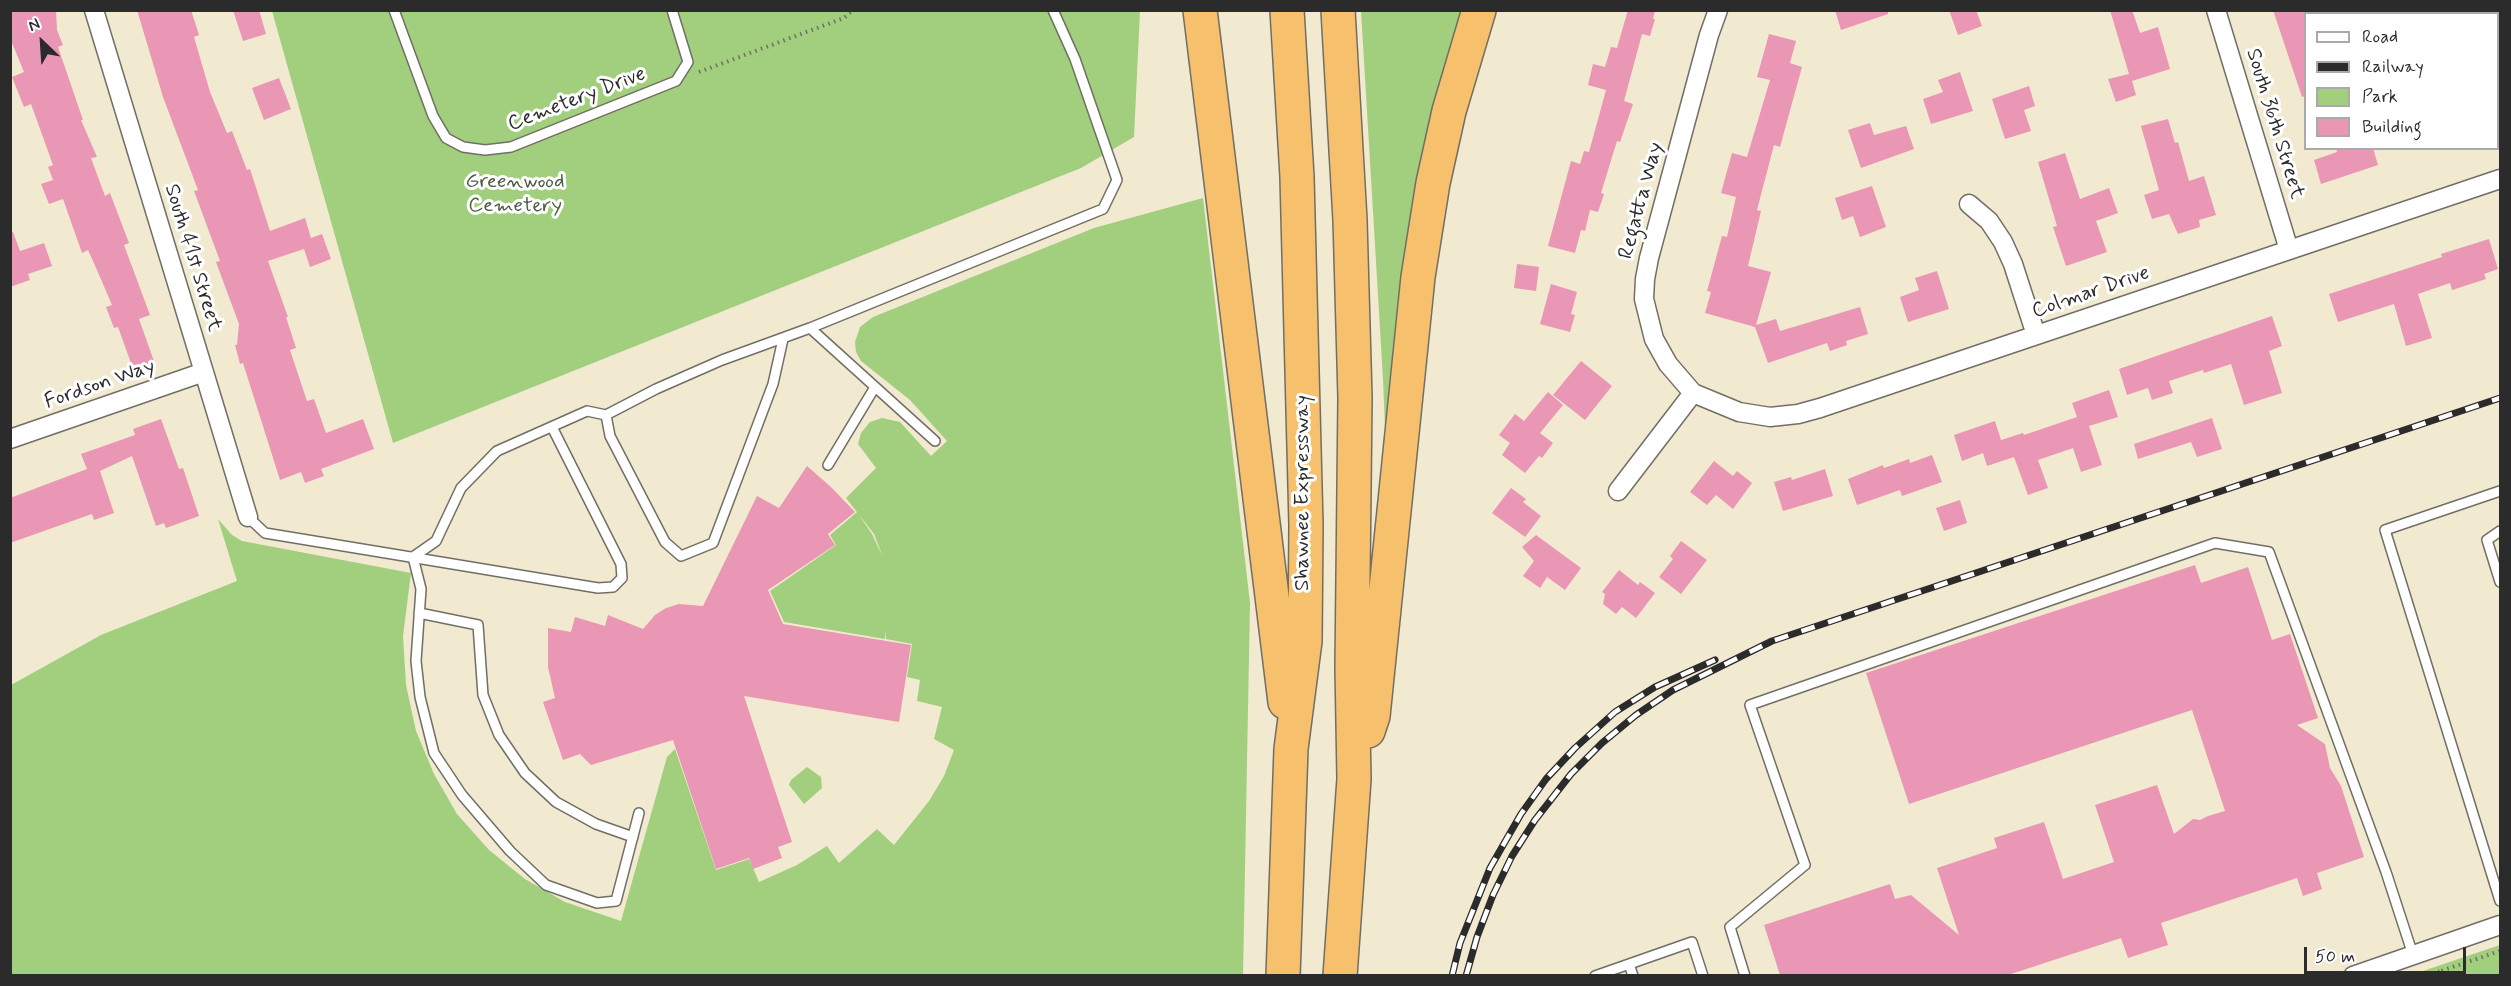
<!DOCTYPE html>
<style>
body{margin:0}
#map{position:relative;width:2511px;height:986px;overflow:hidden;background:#f2e9d1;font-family:Mynerve,sans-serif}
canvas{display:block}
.frame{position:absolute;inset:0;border:12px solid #2b2b2b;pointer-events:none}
.legend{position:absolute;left:2304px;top:12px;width:195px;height:138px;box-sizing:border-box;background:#fff;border:2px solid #aaa;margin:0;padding:8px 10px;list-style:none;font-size:18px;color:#2b2b2b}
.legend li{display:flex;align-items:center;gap:12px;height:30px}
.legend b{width:30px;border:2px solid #aaa}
.north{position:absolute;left:12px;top:12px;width:60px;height:60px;-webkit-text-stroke:4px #fff;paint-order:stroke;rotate:335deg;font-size:16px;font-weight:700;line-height:24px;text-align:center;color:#2b2b2b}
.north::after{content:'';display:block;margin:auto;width:21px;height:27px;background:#2b2b2b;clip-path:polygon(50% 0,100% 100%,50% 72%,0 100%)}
.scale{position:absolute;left:2304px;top:947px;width:162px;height:27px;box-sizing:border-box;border:3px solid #2b2b2b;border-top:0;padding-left:8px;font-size:18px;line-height:21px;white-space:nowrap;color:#2b2b2b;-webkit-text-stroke:4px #fff;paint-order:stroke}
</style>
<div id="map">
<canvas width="2511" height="986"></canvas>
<div class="frame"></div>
<ul class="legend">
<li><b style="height:8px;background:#fff"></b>Road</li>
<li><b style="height:8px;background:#2b2b2b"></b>Railway</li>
<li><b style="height:16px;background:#a1cf7d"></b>Park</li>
<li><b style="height:16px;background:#ea97b5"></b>Building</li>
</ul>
<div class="north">N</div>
<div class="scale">50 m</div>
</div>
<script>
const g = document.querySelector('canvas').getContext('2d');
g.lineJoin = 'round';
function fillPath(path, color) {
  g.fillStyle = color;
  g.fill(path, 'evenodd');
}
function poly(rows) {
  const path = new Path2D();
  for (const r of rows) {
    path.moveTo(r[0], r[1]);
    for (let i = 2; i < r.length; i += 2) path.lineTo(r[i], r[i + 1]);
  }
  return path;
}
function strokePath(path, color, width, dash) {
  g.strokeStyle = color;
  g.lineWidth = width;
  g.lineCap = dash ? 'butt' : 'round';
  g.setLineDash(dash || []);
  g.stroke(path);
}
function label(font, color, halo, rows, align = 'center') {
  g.font = font + ' Mynerve,sans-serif';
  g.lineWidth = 6;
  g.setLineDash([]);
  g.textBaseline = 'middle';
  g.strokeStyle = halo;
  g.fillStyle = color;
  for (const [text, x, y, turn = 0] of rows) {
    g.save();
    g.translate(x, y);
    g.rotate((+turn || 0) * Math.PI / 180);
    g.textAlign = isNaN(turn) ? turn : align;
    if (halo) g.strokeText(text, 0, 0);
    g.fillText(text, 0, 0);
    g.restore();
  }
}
fillPath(poly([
 [272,11,1140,11,1134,137,1081,168,393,443],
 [1361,11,1465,11,1386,453,1383,379],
 [1203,198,1250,603,1243,975,11,975,11,685,101,635,237,581,218,519,232,535,242,541,411,573,403,636,406,685,416,731,434,774,457,814,489,850,525,879,565,902,621,921,667,757,675,749,716,870,749,859,759,882,797,865,827,846,839,863,877,829,894,845,929,801,944,776,954,750,934,739,942,707,917,701,920,680,907,677,912,644,886,639,886,630,885,639,784,622,770,591,836,545,830,535,857,512,872,534,883,557,874,534,846,498,876,468,858,444,861,433,870,422,882,418,900,422,931,456,947,441,910,400,861,361,856,352,855,342,860,327,873,317,1094,228],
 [807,767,821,777,822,788,804,804,789,785,791,780],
 [2500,945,2500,975,2411,975]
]), '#a1cf7d');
fillPath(poly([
 [10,10,56,10,57,30,63,45,58,47,83,120,81,120,97,157,91,158,105,196,110,193,121,222,129,243,124,245,150,315,139,319,156,367,135,374,118,327,114,328,106,307,112,305,97,270,88,250,82,253,63,199,49,204,41,184,53,180,48,167,53,165,31,104,24,107,12,77,24,72,10,38],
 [137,10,191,10,199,35,194,37,210,92,227,133,232,131,247,170,250,169,270,231,305,218,311,238,322,234,331,259,310,267,304,249,268,261,288,317,286,317,296,348,290,350,307,401,314,399,326,433,363,419,374,449,321,469,324,476,305,483,301,472,280,480,243,363,240,364,235,345,237,345,239,324,216,262,220,261,194,191,198,190,163,97],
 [233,10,259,10,266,34,243,41],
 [1628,10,1655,10,1653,19,1655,19,1650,36,1642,34,1624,101,1633,104,1620,142,1617,141,1601,193,1604,194,1598,212,1590,210,1585,231,1581,230,1575,253,1548,246,1571,161,1580,164,1584,151,1589,152,1606,90,1588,85,1593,64,1605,67,1611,47,1617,48],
 [1835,10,1888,10,1888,14,1841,30],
 [1949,10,1976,10,1982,26,1958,35],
 [2110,10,2132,10,2140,33,2158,27,2170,69,2132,81,2136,95,2116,102,2108,79,2129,74],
 [2273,10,2303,10,2306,18,2306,96,2302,97],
 [1769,34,1796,41,1790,63,1802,67,1780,147,1774,145,1757,210,1761,211,1748,266,1771,272,1756,325,1776,319,1780,331,1860,307,1868,334,1846,341,1847,345,1830,351,1827,343,1768,363,1755,327,1705,313,1711,292,1707,291,1722,236,1727,237,1736,197,1721,193,1732,153,1747,157,1770,80,1757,77],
 [1960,72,1973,111,1931,124,1923,99,1943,92,1938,80],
 [279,78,291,109,264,120,252,88],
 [2029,86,2035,106,2024,110,2031,131,2005,139,1992,99],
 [2168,119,2175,143,2178,142,2189,181,2204,176,2216,215,2199,220,2200,227,2178,234,2169,214,2152,219,2144,195,2159,190,2141,126],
 [1870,123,1874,135,1906,126,1914,149,1861,168,1848,130],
 [2336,148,2373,148,2378,165,2321,184,2314,160,2337,152],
 [2065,153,2080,199,2109,188,2118,213,2096,221,2107,252,2066,266,2053,227,2057,226,2038,162],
 [1872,186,1886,227,1860,237,1853,216,1842,220,1835,198],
 [10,232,13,232,20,251,44,243,52,266,28,274,30,280,10,287],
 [2489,239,2498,269,2484,274,2486,279,2452,290,2450,283,2418,294,2432,338,2406,346,2394,304,2338,322,2329,294,2442,257,2441,254],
 [1517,264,1539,267,1536,291,1514,288],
 [1937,271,1949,309,1908,322,1900,297,1919,290,1915,278],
 [1551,284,1577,292,1571,314,1575,315,1570,332,1540,324],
 [2272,316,2282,346,2269,351,2282,393,2244,405,2231,364,2204,373,2203,370,2169,381,2173,393,2152,400,2148,388,2127,395,2119,369],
 [1581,361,1612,386,1585,420,1553,395],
 [2109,390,2118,417,2089,426,2102,465,2081,472,2073,448,2038,460,2048,488,2028,495,2014,457,1987,466,1983,453,1962,461,1954,435,1995,421,2001,440,2023,433,2024,435,2077,417,2072,403],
 [1548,392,1563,405,1540,433,1553,443,1542,458,1539,456,1525,473,1502,455,1510,443,1499,435,1515,414,1524,421],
 [2212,418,2222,449,2197,457,2191,442,2138,459,2134,444],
 [161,419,179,469,183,468,199,516,166,528,164,523,156,526,132,456,100,471,114,513,94,520,92,514,10,543,10,498,87,469,81,454,135,435,133,429],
 [1932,455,1942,482,1902,496,1900,490,1857,505,1848,479,1883,465,1884,468,1909,459,1910,463],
 [1714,461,1733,476,1737,471,1752,483,1733,509,1716,495,1707,505,1690,492],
 [807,466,832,488,855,512,828,534,835,545,768,590,783,624,911,645,899,722,744,696,792,842,778,847,782,858,753,869,749,858,716,869,673,740,591,765,580,754,563,760,543,702,555,698,548,667,548,628,571,632,575,617,605,626,608,615,643,629,655,615,666,608,679,604,703,606,757,496,779,508],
 [1825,469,1833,496,1783,511,1774,482,1791,477,1792,480],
 [1511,488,1526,499,1523,502,1541,516,1525,537,1492,513],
 [1960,500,1967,523,1944,531,1936,508],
 [1536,535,1581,568,1565,590,1547,577,1540,588,1523,576,1534,561,1522,547],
 [1681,541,1707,560,1681,594,1659,577,1673,559,1670,556],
 [2195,565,2201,583,2248,567,2272,640,2290,634,2318,718,2297,725,2325,744,2330,768,2341,786,2364,857,2317,873,2322,889,2303,896,2297,878,2161,923,2168,945,2128,958,2121,938,2008,975,1780,975,1764,925,1890,884,1895,899,1911,895,1959,935,1937,868,1997,848,1994,838,2044,822,2063,879,2114,862,2095,805,2157,785,2174,834,2193,819,2200,820,2208,816,2225,811,2192,710,1909,804,1866,673],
 [1619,570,1638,585,1640,582,1655,593,1636,618,1622,607,1616,614,1603,604,1605,594,1602,592]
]), '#ea97b5');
const service = poly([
 [394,10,433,116,446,138,463,147,485,150,511,147,676,81,688,62,672,10],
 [810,328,935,441],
 [783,339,773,384,713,543,681,556,665,542,610,436,606,415,656,389,722,360,810,328,1103,209,1117,180,1075,59,1053,10],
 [828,465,875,387],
 [2500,491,2385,530,2500,901],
 [248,517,265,533,598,588,613,587,622,578,621,564,552,427],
 [2500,531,2487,540,2500,582],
 [413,557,421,589,416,661,420,697,434,753,462,795,510,851,546,885,597,903,616,901,639,813],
 [413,557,436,541,461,488,497,451,587,411,606,415],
 [419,613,478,625,483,695,499,735,525,773,556,802,596,824,633,837],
 [1629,964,1633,976],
 [1595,976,1692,942,1703,976],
 [1745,976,1730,927,1805,865,1750,705,2215,543,2269,552,2386,872,2413,955]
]);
const minor = poly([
 [94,10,248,517],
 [1718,10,1709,35,1649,258,1645,279,1644,299,1654,339,1668,364,1693,393,1739,412,1770,417,1798,414,1820,408,2500,179],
 [2216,10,2289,250],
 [1969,204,1989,221,2003,242,2013,264,2036,335],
 [10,439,204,372],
 [1618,491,1693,393],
 [2353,976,2500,925]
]);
const motorway = poly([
 [1200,10,1285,702],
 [1338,10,1350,220,1355,398,1352,667,1354,779,1340,976],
 [1368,731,1373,716,1418,277,1433,183,1449,111,1479,10],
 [1283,976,1291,749,1305,641,1306,525,1297,177,1287,10]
]);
strokePath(service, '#716e65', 12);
strokePath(minor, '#716e65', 21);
strokePath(motorway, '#716e65', 36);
strokePath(poly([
 [699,72,844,18,853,10],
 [2427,976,2441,971],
 [2443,976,2441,971,2500,951]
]), '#716e65', 4, [1.5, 4.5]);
strokePath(service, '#fff', 9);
strokePath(minor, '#fff', 18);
strokePath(motorway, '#f7c06c', 33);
const rail = poly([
 [1452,976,1460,943,1490,868,1521,814,1546,779,1575,748,1615,712,1655,687,1715,660],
 [1466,976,1477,937,1493,895,1512,856,1535,820,1571,774,1602,743,1636,715,1673,690,1772,641,2500,398]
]);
strokePath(rail, '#2b2b2b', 7);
strokePath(rail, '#fff', 4.5, [14]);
label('21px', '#2b2b2b', '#fff', [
 ["Cemetery Drive",577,100,-21],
 ["South 36th Street",2274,124,73],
 ["Regatta Way",1642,201,-75],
 ["South 41st Street",192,258,73],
 ["Colmar Drive",2091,293,-19],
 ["Fordson Way",100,385,-19],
 ["Shawnee Expressway",1304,493,-90]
]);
label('21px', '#4e5c44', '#fff', [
 ["Greenwood",515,183],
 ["Cemetery",515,207]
]);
</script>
